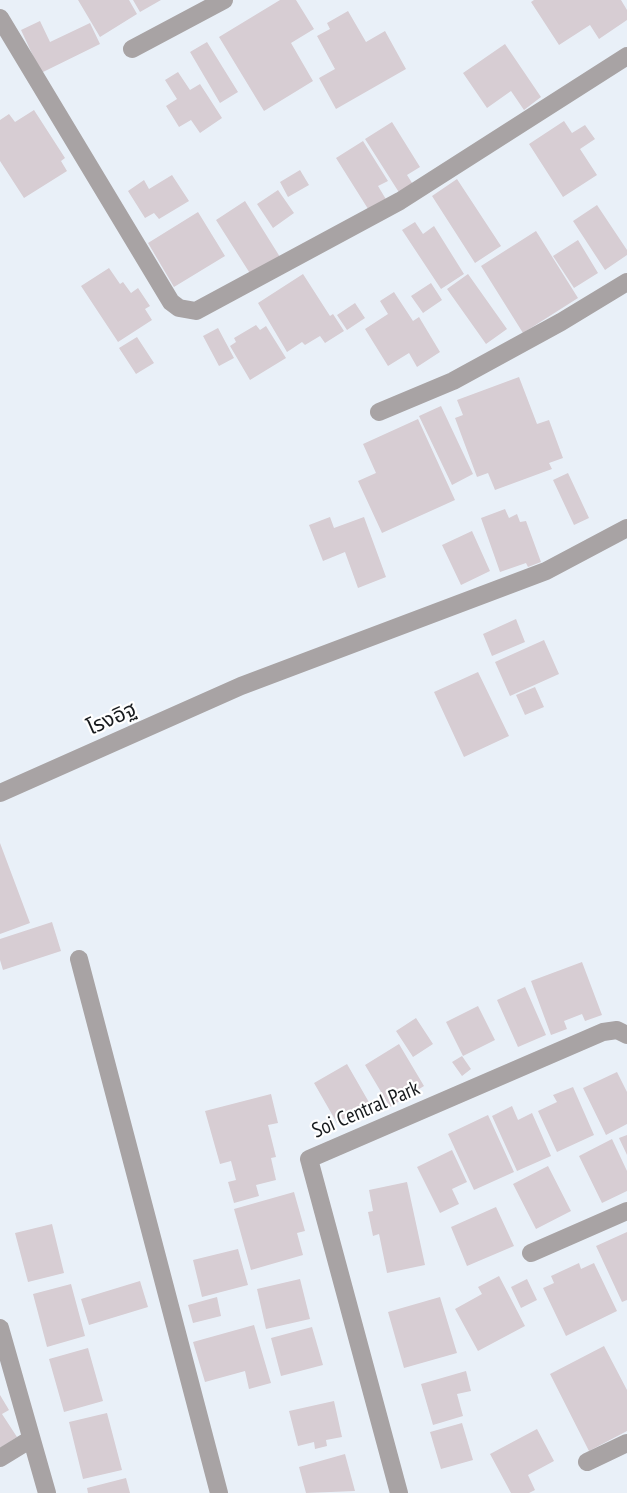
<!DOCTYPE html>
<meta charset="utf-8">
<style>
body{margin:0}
canvas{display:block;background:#e9f0f8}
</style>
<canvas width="627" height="1493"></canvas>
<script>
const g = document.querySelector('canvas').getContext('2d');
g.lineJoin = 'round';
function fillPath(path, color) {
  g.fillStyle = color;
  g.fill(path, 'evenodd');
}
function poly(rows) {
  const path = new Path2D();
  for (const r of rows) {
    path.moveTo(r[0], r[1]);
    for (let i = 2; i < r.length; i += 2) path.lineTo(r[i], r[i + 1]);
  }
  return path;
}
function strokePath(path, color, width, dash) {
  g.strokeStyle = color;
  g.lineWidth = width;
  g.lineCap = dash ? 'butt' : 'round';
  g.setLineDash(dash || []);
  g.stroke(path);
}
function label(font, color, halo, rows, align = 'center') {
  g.font = font + ' "PT Sans Narrow","Noto Sans Thai",sans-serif';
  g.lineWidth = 4.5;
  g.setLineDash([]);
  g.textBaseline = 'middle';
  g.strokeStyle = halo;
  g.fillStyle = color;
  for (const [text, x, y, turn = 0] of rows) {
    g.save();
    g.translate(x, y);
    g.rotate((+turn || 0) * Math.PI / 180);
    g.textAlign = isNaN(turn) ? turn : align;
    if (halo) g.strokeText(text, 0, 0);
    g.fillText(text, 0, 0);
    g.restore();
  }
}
fillPath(poly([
 [78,0,129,0,137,14,100,37],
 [133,0,161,0,140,12],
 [280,0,296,0,314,29,291,43,313,81,264,111,219,37],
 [534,0,621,0,627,10,627,20,599,39,590,25,559,45,531,2],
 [348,11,366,42,385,31,406,69,336,109,319,78,335,69,317,36,330,29,327,23],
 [40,21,50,42,90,23,100,44,41,73,21,30],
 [207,42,238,92,220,103,190,52],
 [505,44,541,97,524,110,511,91,487,108,463,73],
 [178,72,190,90,200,84,222,118,200,133,191,120,179,127,166,106,177,99,165,80],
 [34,110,65,158,61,161,67,171,24,198,0,161,0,120,9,114,15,122],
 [564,121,572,133,585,125,595,139,580,149,597,175,563,197,529,144],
 [392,122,420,167,407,175,414,186,400,194,365,139],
 [363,141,388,181,378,186,387,201,370,212,336,158],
 [300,170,309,185,288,197,280,182],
 [172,175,189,201,159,219,154,213,145,218,128,191,144,180,149,189],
 [457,179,501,246,475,263,432,196],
 [278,190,294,213,273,228,257,204],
 [245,201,280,257,251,275,216,220],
 [597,205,627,250,627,255,605,270,573,221],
 [198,212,225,256,174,287,148,243],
 [415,222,423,234,434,226,464,274,441,289,402,230],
 [536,231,578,298,523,333,481,266],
 [578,240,598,273,574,288,553,256],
 [109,268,120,284,123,282,131,293,138,288,150,306,145,309,152,320,118,342,81,286],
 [303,274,330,316,333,314,344,331,325,343,320,336,305,345,302,342,287,352,258,303],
 [468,274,507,329,486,344,447,289],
 [431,283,442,300,423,313,411,296],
 [394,292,413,321,419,317,440,352,417,367,409,353,388,366,365,329,388,314,380,301],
 [355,303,365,318,347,330,337,315],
 [256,325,260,330,266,326,286,358,250,380,230,346,236,342,234,338],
 [218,328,234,358,219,366,203,336],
 [137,337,154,363,136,374,119,348],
 [519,377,537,424,549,420,563,458,549,463,552,469,495,490,488,473,477,477,455,418,463,415,457,400],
 [441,406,473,474,452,485,419,416],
 [418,419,455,500,382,533,358,481,376,473,363,444],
 [568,473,589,518,574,525,553,480],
 [505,509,509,518,517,514,520,522,526,521,541,562,528,567,526,563,500,572,481,518],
 [330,517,334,528,364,517,386,577,358,588,345,552,323,561,309,525],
 [472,531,490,571,461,585,442,545],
 [516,619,525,642,492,656,483,634],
 [544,640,559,674,510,696,495,662],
 [478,672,509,736,464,757,434,692],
 [535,687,544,707,525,715,516,695],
 [0,843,30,923,0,934],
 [52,922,61,951,3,970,0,960,0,939],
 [582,962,602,1015,585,1021,582,1014,564,1021,567,1029,551,1035,531,981],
 [525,987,546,1035,518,1047,497,1000],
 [478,1006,495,1040,463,1056,446,1022],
 [416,1018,433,1044,413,1057,396,1031],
 [399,1044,424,1086,390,1107,365,1065],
 [462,1056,471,1069,462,1076,452,1062],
 [347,1064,374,1111,353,1123,349,1116,337,1123,314,1083],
 [617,1072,627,1092,627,1124,606,1135,583,1088],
 [573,1087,594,1135,557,1152,538,1111,557,1102,553,1095],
 [271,1094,278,1123,268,1125,276,1157,271,1158,276,1180,256,1185,259,1196,234,1203,228,1182,236,1180,231,1161,220,1164,205,1111],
 [512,1106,518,1120,532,1113,551,1156,517,1171,492,1116],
 [488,1115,514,1172,474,1190,448,1134],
 [627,1135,627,1155,619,1138],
 [612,1139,627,1171,627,1191,602,1203,579,1156],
 [452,1150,467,1182,452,1189,459,1204,440,1213,417,1167],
 [548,1166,571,1211,536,1229,513,1184],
 [407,1182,425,1265,387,1273,379,1234,373,1236,368,1212,373,1211,369,1190],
 [294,1192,305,1231,297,1233,303,1255,251,1270,234,1209],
 [496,1207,514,1246,467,1266,451,1227],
 [52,1224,64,1273,28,1282,15,1233],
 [627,1232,627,1300,622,1302,596,1246],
 [238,1249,248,1285,202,1297,193,1260],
 [579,1263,581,1269,594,1263,617,1311,566,1336,543,1288,554,1283,551,1276],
 [499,1276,525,1326,478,1351,455,1309,482,1294,478,1287],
 [300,1279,310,1319,266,1329,257,1289],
 [527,1279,537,1300,521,1308,511,1287],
 [140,1281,148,1307,89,1325,81,1299],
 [71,1284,85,1336,47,1347,33,1294],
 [217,1297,221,1316,193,1323,188,1305],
 [440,1297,457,1353,404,1368,388,1312],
 [254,1325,271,1383,249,1389,245,1371,205,1382,193,1342],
 [312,1327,323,1365,281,1376,271,1338],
 [604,1346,627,1390,627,1431,589,1451,550,1374],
 [88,1348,103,1401,64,1412,49,1359],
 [466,1371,471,1391,457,1394,463,1416,433,1425,421,1384],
 [0,1395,9,1410,2,1414,17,1437,0,1448],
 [334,1401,342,1437,326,1440,327,1446,315,1449,314,1442,298,1446,289,1411],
 [107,1413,122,1470,83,1479,69,1422],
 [462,1423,473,1460,441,1469,430,1432],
 [537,1429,554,1461,528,1475,535,1490,529,1493,511,1493,490,1454],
 [345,1454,355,1491,306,1493,299,1467],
 [126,1478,130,1493,88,1493,87,1488]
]), '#d7cdd3');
strokePath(poly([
 [0,18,171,302,179,308,196,311,400,201,627,56],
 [132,49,224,0],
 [379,412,453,381,561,322,627,282],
 [0,793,241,686,546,571,627,528],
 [79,959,219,1493],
 [531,1253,627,1211],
 [0,1328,47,1493],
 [0,1458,31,1439],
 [587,1462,627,1443],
 [399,1493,309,1159,603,1032,617,1030,627,1035]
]), '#a8a3a4', 18);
label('21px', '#171a1d', '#fff', [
 ["โรงอิฐ",112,719,-24],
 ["Soi Central Park",366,1110,-23]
]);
</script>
